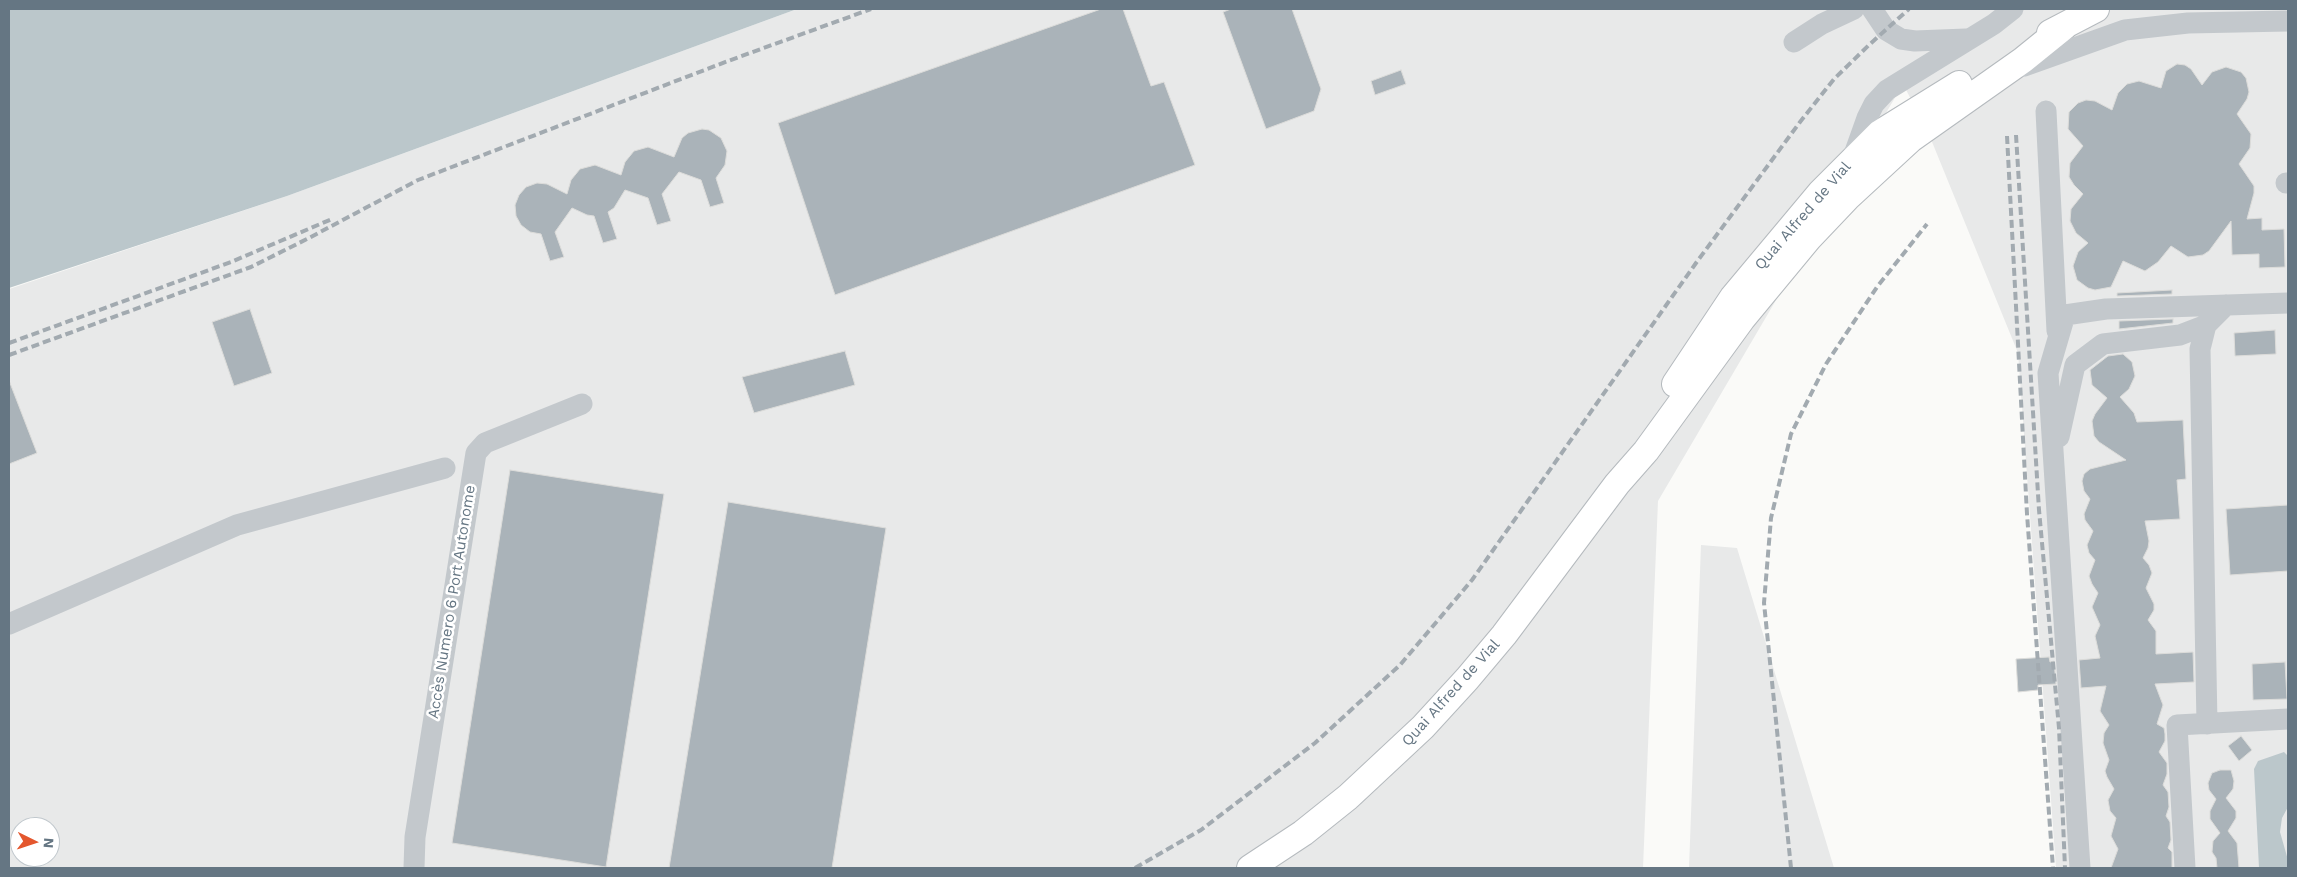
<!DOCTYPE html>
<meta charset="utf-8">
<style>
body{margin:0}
#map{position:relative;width:2297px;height:877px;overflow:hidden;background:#fafaf8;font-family:"Work Sans",sans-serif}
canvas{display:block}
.frame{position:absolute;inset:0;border:10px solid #657683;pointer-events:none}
.north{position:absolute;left:10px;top:817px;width:50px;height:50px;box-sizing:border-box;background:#fff;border:1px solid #c1c8cd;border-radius:50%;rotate:94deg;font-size:14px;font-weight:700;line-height:20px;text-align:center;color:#657683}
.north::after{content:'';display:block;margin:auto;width:18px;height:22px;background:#e4572e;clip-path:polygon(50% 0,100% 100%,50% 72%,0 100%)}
</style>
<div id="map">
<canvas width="2297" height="877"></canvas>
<div class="frame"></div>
<div class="north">N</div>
</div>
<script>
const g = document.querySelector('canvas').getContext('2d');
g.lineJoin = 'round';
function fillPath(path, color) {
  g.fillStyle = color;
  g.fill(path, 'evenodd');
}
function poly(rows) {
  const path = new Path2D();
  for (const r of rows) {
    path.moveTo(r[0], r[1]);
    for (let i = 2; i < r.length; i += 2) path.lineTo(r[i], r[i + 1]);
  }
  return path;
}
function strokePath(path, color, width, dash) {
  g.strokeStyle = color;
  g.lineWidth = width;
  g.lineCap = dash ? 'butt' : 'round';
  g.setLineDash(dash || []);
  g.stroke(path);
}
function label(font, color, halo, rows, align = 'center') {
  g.font = font + ' "Work Sans",sans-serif';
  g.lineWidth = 5;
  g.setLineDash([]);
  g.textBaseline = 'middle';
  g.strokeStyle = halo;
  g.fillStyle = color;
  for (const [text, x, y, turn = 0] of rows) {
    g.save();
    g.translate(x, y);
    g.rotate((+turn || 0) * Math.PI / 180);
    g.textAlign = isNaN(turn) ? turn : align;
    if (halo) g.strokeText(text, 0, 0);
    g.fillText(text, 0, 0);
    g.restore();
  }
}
fillPath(poly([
 [797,9,2288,9,2288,868,2056,868,2018,353,1928,132,1903,84,1658,501,1643,868,9,868,9,289,287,196],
 [20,827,50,827,50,857,20,857],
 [1701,545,1737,548,1834,868,1689,868]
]), '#e8e9e9');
fillPath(poly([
 [9,9,797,9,287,196,9,288],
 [2284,752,2288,756,2288,807,2282,818,2280,832,2288,860,2288,868,2259,868,2254,769,2258,761]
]), '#bbc7cb');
const building = poly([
 [1101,9,1123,9,1151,86,1164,82,1195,165,835,295,778,123,1101,9],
 [1231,9,1292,9,1321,89,1314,111,1266,129,1223,12,1231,9],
 [2177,64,2185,65,2191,69,2202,85,2212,72,2226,67,2241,72,2246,78,2249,92,2247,99,2237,114,2251,134,2250,148,2239,164,2254,186,2254,193,2247,219,2262,218,2262,230,2284,229,2285,267,2259,268,2259,254,2232,255,2231,221,2209,251,2203,255,2188,257,2171,246,2158,262,2145,271,2123,261,2111,287,2095,290,2088,288,2077,280,2073,266,2078,252,2088,243,2076,233,2070,221,2071,209,2083,194,2074,185,2069,177,2070,163,2083,146,2068,129,2069,112,2078,103,2086,100,2095,101,2112,110,2118,93,2127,84,2139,81,2161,88,2166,71,2177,64],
 [1401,70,1406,84,1375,95,1371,81,1401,70],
 [702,129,709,130,721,138,727,151,725,165,716,178,724,203,710,207,701,180,679,172,662,194,671,221,657,225,648,198,625,190,614,208,608,212,617,239,603,243,594,216,587,215,572,208,555,232,564,257,550,261,541,234,530,232,521,225,516,216,515,205,519,195,526,187,537,183,547,184,567,194,571,180,580,169,595,165,621,175,625,162,634,151,648,147,674,157,682,138,688,133,702,129],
 [2172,290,2172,294,2117,296,2117,293,2172,290],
 [250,309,272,373,234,386,212,322,250,309],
 [2173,319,2173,323,2119,329,2119,321,2173,319],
 [2275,330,2276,354,2235,356,2234,333,2275,330],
 [845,351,855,385,754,413,742,377,845,351],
 [2123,354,2132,362,2135,376,2129,389,2120,397,2134,413,2137,422,2183,420,2186,479,2177,480,2180,519,2145,521,2149,541,2148,548,2143,558,2149,565,2152,573,2146,588,2154,604,2154,610,2148,620,2156,631,2156,654,2193,652,2194,682,2155,684,2163,705,2157,724,2164,728,2165,734,2165,741,2159,752,2167,763,2167,774,2163,785,2168,792,2169,807,2166,816,2170,822,2171,840,2168,848,2172,852,2172,868,2111,868,2118,849,2111,836,2116,818,2110,811,2108,800,2114,789,2107,777,2105,771,2109,760,2103,743,2104,733,2109,725,2100,711,2106,686,2081,688,2079,660,2100,658,2095,636,2100,625,2092,607,2098,593,2092,584,2089,576,2095,560,2089,553,2087,545,2093,531,2085,520,2084,514,2090,499,2084,491,2082,481,2084,474,2090,469,2126,460,2099,442,2094,436,2092,421,2095,414,2107,398,2092,385,2090,370,2108,356,2123,354],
 [10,383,37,453,9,464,9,384,10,383],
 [510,470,664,494,606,867,452,843,510,470],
 [728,502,886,528,832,868,669,868,728,502],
 [2288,505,2288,571,2230,575,2226,509,2288,505],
 [2049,657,2050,662,2054,661,2056,684,2038,685,2038,690,2018,692,2016,659,2049,657],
 [2285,662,2287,699,2253,700,2252,664,2285,662],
 [2241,736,2252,750,2239,761,2228,746,2241,736],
 [2220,770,2231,770,2234,781,2233,789,2226,798,2236,811,2236,818,2228,831,2237,843,2239,868,2217,868,2216,858,2212,852,2213,841,2220,833,2210,819,2210,811,2216,799,2209,790,2208,783,2212,773,2220,770]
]);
fillPath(building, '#aab3b9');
strokePath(building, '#dcdcda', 1);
const major = poly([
 [2050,33,2096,9],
 [1675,384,1733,297,1820,193,1880,133,1959,84],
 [1250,868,1303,833,1348,797,1423,727,1467,679,1504,635,1617,484,1646,451,1742,319,1809,238,1847,198,1911,139,2023,60,2065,26]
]);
strokePath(major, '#b5babe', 28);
strokePath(poly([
 [1872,9,1886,30,1901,39,1915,41,1966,39],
 [1794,42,1822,24,1854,9],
 [2024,66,2125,30,2188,23,2288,21],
 [2046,111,2057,331],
 [1852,160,1867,118,1874,104,1887,90,1994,24,2013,9],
 [2286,183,2288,183],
 [2059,437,2075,365,2103,344,2180,335,2206,325],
 [9,624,237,525,445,468],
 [2207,724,2200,349,2206,325,2226,305],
 [414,868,415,837,476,453,485,443,582,404],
 [2080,868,2048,373,2065,315,2106,309,2288,303],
 [2185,868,2177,725,2288,719]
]), '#c3c8cc', 21);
strokePath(major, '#fff', 26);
strokePath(poly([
 [2016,135,2039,510,2059,728,2065,868],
 [2007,136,2027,514,2053,868],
 [9,343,231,262,332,219],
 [9,355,251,267,309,238,418,180,728,61,871,9],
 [1135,868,1201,830,1315,743,1400,665,1472,580,1696,263,1800,122,1834,79,1870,44,1909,9],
 [1791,868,1764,603,1771,518,1791,434,1826,364,1877,287,1927,224]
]), '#a2aab0', 4, [8, 4]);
label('15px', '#657683', '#fff', [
 ["Quai Alfred de Vial",1803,216,-49],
 ["Accès Numero 6 Port Autonome",452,602,-81],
 ["Quai Alfred de Vial",1451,693,-48]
]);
</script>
